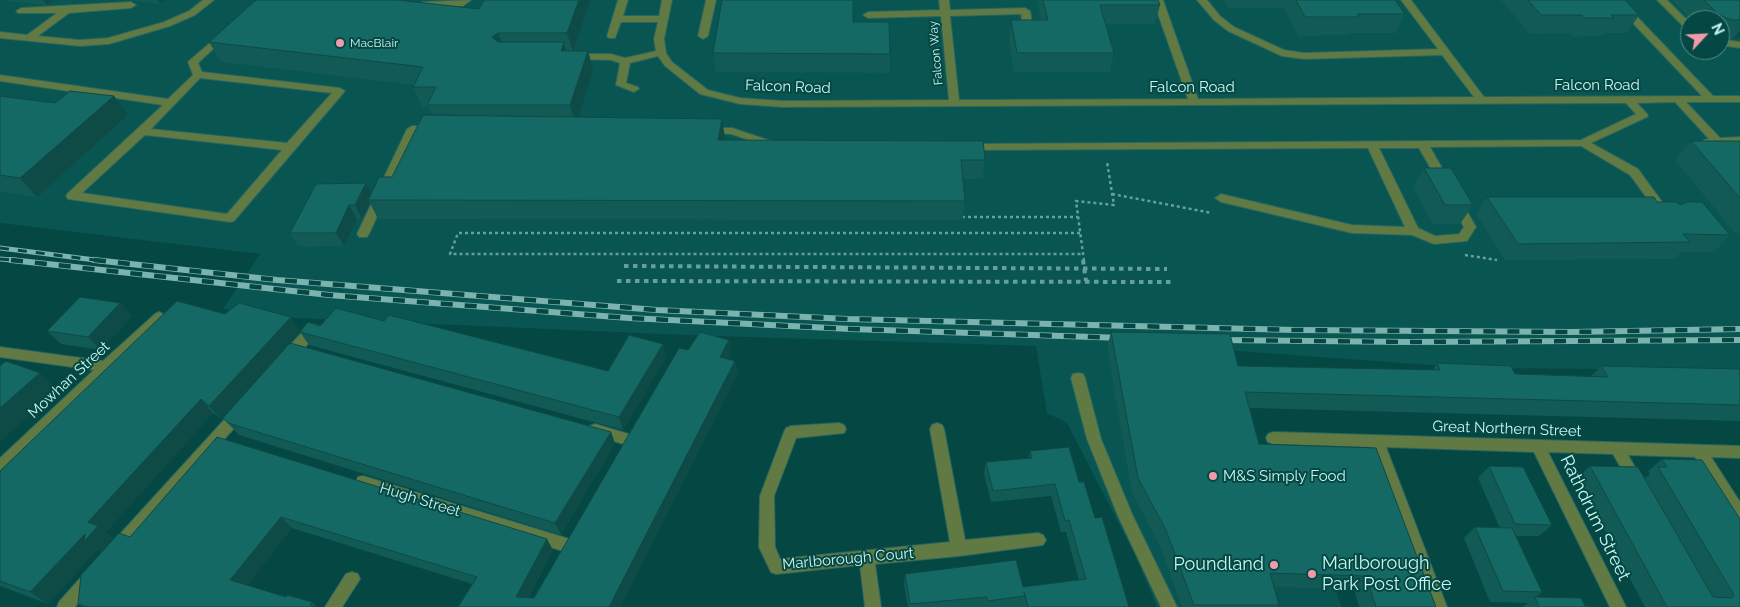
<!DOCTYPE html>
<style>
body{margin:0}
#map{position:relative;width:1740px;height:607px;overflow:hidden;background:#054743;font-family:Raleway,sans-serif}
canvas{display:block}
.north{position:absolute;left:1680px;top:10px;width:50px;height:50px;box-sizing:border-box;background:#054743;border:1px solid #528d89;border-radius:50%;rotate:65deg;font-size:14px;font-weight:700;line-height:20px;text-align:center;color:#c5f6f1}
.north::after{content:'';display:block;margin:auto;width:18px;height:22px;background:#f39aaa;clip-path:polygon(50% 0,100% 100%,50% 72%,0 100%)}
</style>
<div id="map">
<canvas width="1740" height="607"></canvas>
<div class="north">N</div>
</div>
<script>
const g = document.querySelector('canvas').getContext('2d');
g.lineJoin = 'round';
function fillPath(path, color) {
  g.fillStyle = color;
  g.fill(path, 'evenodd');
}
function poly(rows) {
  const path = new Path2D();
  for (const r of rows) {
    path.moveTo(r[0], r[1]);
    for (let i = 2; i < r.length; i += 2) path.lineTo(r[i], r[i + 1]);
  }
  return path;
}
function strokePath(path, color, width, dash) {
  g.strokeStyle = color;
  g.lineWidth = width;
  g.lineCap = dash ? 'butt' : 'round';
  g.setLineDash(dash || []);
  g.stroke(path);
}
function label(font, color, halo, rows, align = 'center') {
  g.font = font + ' Raleway,sans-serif';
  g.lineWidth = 4;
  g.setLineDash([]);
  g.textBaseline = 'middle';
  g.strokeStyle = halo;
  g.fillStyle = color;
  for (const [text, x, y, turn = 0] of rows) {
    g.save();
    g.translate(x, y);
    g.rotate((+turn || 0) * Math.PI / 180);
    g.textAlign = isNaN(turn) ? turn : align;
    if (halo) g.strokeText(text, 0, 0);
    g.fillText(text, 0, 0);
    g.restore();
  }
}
fillPath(poly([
 [0,0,1740,0,1740,370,1472,368,1223,350,1251,459,1335,589,1342,607,1157,607,1135,555,1067,423,1047,413,1036,346,685,335,296,318,223,309,260,254,0,223],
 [1690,20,1720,20,1720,50,1690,50]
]), '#095551');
const minor = poly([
 [203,0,214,0,195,15,170,26,109,44,80,46,0,38,0,32,27,35,57,13,18,13,16,11,21,8,131,2,136,5,131,8,69,13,38,36,80,40,108,38,164,22,189,11,203,0],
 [471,0,463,6,422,8,417,5,422,2,471,0],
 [618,0,628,0,623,16,659,16,662,0,672,0,664,39,666,53,672,62,708,90,740,98,783,101,949,100,941,16,868,18,863,15,868,12,940,10,939,0,949,0,950,10,1025,8,1030,11,1033,28,1028,31,1023,28,1021,14,950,16,959,100,1188,99,1153,0,1163,0,1198,99,1474,97,1442,55,1304,59,1282,56,1228,31,1214,20,1197,0,1207,0,1220,16,1234,27,1284,50,1304,53,1438,49,1401,0,1411,0,1484,97,1702,96,1611,0,1621,0,1713,96,1740,96,1740,102,1686,102,1720,138,1740,137,1740,143,1704,144,1704,140,1709,139,1675,102,1637,103,1648,115,1647,117,1591,143,1638,169,1668,210,1662,214,1658,213,1630,175,1581,146,1430,147,1450,182,1444,186,1440,185,1419,148,1379,148,1418,228,1435,236,1459,234,1464,227,1451,204,1457,200,1461,201,1476,227,1467,241,1434,244,1412,235,1352,233,1221,202,1215,198,1221,194,1352,225,1405,227,1368,148,968,150,963,147,968,144,1581,140,1636,114,1626,103,783,107,740,104,700,94,665,66,658,56,630,63,626,83,638,87,639,89,634,92,616,85,620,63,611,60,571,59,569,57,574,54,611,54,625,58,656,51,654,39,658,22,621,22,615,38,609,38,607,36,618,0],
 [706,0,716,0,708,36,703,39,698,36,706,0],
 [1657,0,1667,0,1690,23,1690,31,1687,30,1657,0],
 [224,31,227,32,227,36,198,63,202,72,340,88,345,91,234,221,230,222,68,199,66,196,68,193,163,105,0,81,0,75,168,99,193,75,188,62,190,60,224,31],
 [200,78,332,93,287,143,151,129,200,78],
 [145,135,282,150,227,214,82,193,145,135],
 [1720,39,1740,42,1740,48,1720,45,1720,39],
 [412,126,431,126,436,129,431,132,416,132,369,234,367,237,359,237,357,234,407,129,412,126],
 [708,128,732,128,777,143,778,145,773,148,731,134,704,133,704,129,708,128],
 [159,312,163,314,165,317,163,320,5,471,0,473,0,458,94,370,0,357,0,347,103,361,155,314,159,312],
 [313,324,318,326,319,329,318,332,293,361,283,361,281,357,283,353,308,326,313,324],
 [1078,373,1083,374,1085,378,1101,439,1132,514,1177,607,1161,607,1118,516,1087,439,1071,378,1073,374,1078,373],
 [240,406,245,408,247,412,245,416,121,554,116,556,111,554,108,549,111,544,235,408,240,406],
 [839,423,844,425,846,429,844,433,796,438,774,496,775,547,780,559,950,542,930,429,932,425,937,423,942,425,944,429,965,540,1038,533,1043,535,1046,540,1043,545,959,556,875,564,881,607,865,607,860,565,776,574,771,572,759,547,760,496,784,432,786,428,791,426,839,423],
 [595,424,632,435,634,439,632,443,627,445,590,434,588,430,590,426,595,424],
 [1273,432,1740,446,1740,458,1711,457,1740,502,1740,522,1735,520,1695,457,1628,455,1643,481,1641,485,1636,487,1631,485,1613,454,1548,452,1626,607,1610,607,1534,452,1386,447,1447,607,1431,607,1372,447,1273,444,1268,442,1266,438,1268,434,1273,432],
 [363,476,566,538,571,540,574,545,571,550,566,552,363,488,358,487,356,482,358,477,363,476],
 [90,572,96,574,98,579,75,607,57,607,59,602,84,574,90,572],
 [352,572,358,574,360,579,342,607,325,607,346,574,352,572]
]);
strokePath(minor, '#286662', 2);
strokePath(poly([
 [1112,194,1212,213],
 [962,217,1078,217],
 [1080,233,458,233,450,254,1082,254],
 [1465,255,1497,260],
 [1084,261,1076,201,1114,205,1107,162]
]), '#66a09b', 2.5, [3, 3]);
strokePath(poly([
 [1083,260,1086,281],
 [624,266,1167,269],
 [617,281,1171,282]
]), '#66a09b', 4, [4.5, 4.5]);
fillPath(minor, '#617942');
const railFar1 = poly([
 [0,248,103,261],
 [0,259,23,261]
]);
const rail = poly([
 [11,260,329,295,629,318,851,329,1123,338],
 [94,260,277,280,657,310,848,319,1295,330,1572,332,1740,329],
 [1218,340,1410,342,1740,340]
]);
strokePath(railFar1, '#7cb3af', 5);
strokePath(rail, '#7cb3af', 6);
strokePath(railFar1, '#054743', 3, [9]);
strokePath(rail, '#054743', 4.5, [12]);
fillPath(poly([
 [0,0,53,0,47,5],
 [125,0,166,0,161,4],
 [484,0,590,0,573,51,588,51,593,70,578,117,725,138,724,140,985,160,983,179,963,179,965,201,963,220,378,219,370,203,362,219,357,219,344,246,298,247,290,233,366,183,371,193,392,177,432,115,428,107,422,107,413,87,414,85,221,62,209,42,479,9],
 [722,0,854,0,853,22,890,54,890,73,716,72,713,53],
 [1037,0,1158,0,1160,5,1155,24,1106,24,1114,53,1110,72,1014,72,1009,39,1011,20,1041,20],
 [1224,0,1395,0,1405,14,1396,33,1351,33,1350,35,1298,36,1284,8,1228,8],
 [1501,0,1625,0,1639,15,1627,33,1604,33,1602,36,1573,37,1570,33,1530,34],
 [1672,0,1740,0,1740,37,1733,39,1720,39,1720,20,1692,20],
 [0,96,55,103,114,96,128,115,37,197,0,192],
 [1691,141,1740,141,1740,233,1735,233,1675,160],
 [1424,168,1473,205,1460,224,1433,224,1413,187],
 [1487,197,1657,202,1730,235,1714,252,1682,252,1674,259,1505,260,1476,214],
 [120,303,132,316,101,350,61,344,47,331],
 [225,314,301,331,320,326,384,321,608,371,663,344,666,357,623,430,309,345,300,332,221,419,213,413,106,532,96,551,48,604,0,586,0,471],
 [1111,332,1238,366,1433,370,1437,363,1515,374,1591,376,1601,366,1740,369,1740,421,1250,408,1259,444,1436,607,1359,607,1354,589,1274,587,1279,605,1277,607,1182,607,1159,544,1132,493,1107,348],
 [688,350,732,352,728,359,735,361,738,373,620,607,458,607,472,584,292,528,247,585,286,597,312,602,317,607,83,607,78,604,130,537,217,437,553,550,528,598,534,598],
 [223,418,611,432,615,444,561,535,239,435],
 [1030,451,1079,482,1095,518,1129,607,908,607,904,585,905,574,1023,587,1079,580,1066,532,1061,532,1051,496,991,502,984,474,986,462,1029,458],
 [1662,459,1702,460,1740,607,1645,607,1577,478,1590,466,1645,478,1650,474,1648,471],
 [1489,466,1552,525,1539,536,1516,536,1542,592,1536,597,1594,607,1522,607,1528,603,1490,602,1464,538,1475,527,1500,528,1478,478]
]), '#115a56');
fillPath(poly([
 [43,0,53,0,47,5],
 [158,0,166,0,161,4],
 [579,0,590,0,573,52,567,33],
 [1740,30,1740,37,1733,39],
 [498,33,505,52,492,37],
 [564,42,569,62,561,51],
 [588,51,593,70,576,125,570,105],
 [114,96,128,115,37,197,20,178],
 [722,119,725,138,721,159,718,140],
 [366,183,373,196,368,200,370,203,362,219,355,205],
 [349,205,357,219,344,246,336,233],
 [120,303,132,316,101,350,88,337],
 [291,317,301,331,221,419,209,406],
 [729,340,732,352,723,369,720,357],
 [663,344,666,357,623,430,619,417],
 [735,361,738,373,620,607,609,607],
 [40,373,58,390,0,442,0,408],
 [201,399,213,413,106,532,114,538,100,554,96,551,48,604,30,592,88,522],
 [611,432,615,444,561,535,555,523],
 [281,517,292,528,243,591,230,580],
 [547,539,553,550,523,607,516,597]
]), '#0e4a46');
const building = poly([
 [256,0,398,0,479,9,484,0,579,0,567,33,498,33,492,37,498,42,564,42,561,51,588,51,570,105,427,105,436,87,413,87,423,67,209,42,256,0],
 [722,0,853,0,853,22,889,22,890,54,713,53,722,0],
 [1043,0,1158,0,1160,5,1100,5,1114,53,1017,53,1011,20,1048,20,1043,0],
 [1296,0,1395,0,1405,14,1357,14,1359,17,1305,17,1296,0],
 [1528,0,1625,0,1639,15,1611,15,1614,18,1584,18,1582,15,1541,15,1528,0],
 [1704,0,1740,0,1740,20,1731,20,1718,14,1704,0],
 [70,91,114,96,20,178,0,175,0,96,55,103,70,91],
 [423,115,722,119,718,140,983,141,985,160,961,160,965,201,368,200,379,177,392,177,423,115],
 [1691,141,1740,141,1740,198,1691,141],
 [1424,168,1451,168,1473,205,1445,205,1424,168],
 [366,183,355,205,349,205,336,233,290,233,316,184,366,183],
 [1487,197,1654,197,1657,202,1675,202,1681,205,1687,202,1702,202,1730,235,1683,234,1690,242,1518,244,1487,197],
 [80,297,120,303,88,337,47,331,80,297],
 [177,301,225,314,239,303,291,317,209,406,201,399,88,522,98,526,84,542,85,534,30,592,0,581,0,471,177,301],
 [336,308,384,321,389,315,608,371,629,335,663,344,619,417,300,332,308,322,320,326,336,308],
 [700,332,729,340,720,357,735,361,609,607,458,607,477,577,281,517,230,580,286,597,287,595,312,602,310,605,317,607,88,607,78,604,81,575,119,533,130,537,217,437,547,539,516,597,534,598,679,348,688,350,700,332],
 [1111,332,1230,334,1238,366,1440,370,1437,363,1511,366,1515,374,1608,377,1601,366,1740,369,1740,405,1245,392,1259,444,1376,448,1436,607,1376,607,1366,576,1270,573,1279,605,1194,605,1166,530,1138,478,1111,332],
 [290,343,611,432,555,523,228,423,223,418,290,343],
 [6,361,40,373,0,408,0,366,6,361],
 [1069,447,1079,482,1084,482,1095,518,1102,517,1129,607,1028,607,1024,592,1025,596,988,601,987,597,910,604,905,574,1016,560,1023,587,1086,579,1069,520,1065,521,1055,484,993,491,986,462,1032,458,1030,451,1069,447],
 [1662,459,1702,460,1740,519,1740,607,1667,607,1590,466,1638,467,1713,597,1732,598,1734,595,1658,467,1667,467,1662,459],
 [1489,466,1523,467,1552,525,1515,524,1489,466],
 [1475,527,1512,528,1542,592,1503,591,1475,527],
 [1535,597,1581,598,1585,606,1594,607,1539,607,1535,597]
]);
fillPath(building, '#146964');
strokePath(building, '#0e4a46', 1);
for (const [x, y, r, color] of [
 [340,43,5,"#f39aaa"],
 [1213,476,5,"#f39aaa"],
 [1274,565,5,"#f39aaa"],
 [1312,574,5,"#f39aaa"]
]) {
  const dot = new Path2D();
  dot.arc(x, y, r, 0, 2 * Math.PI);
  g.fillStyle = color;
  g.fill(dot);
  strokePath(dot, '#054743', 2);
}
label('12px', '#c5f6f1', '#054743', [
 ["MacBlair",350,43]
], 'left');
label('12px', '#c5f6f1', '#054743', [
 ["Falcon Way",936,53,-95]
]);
label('15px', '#c5f6f1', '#054743', [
 ["Falcon Road",1597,85],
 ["Falcon Road",788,87,2],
 ["Falcon Road",1192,87],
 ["Mowhan Street",69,380,-43],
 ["Great Northern Street",1507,429,2],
 ["Hugh Street",420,500,17],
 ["Marlborough Court",848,559,-5]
]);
label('15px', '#c5f6f1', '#054743', [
 ["M&S Simply Food",1223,476]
], 'left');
label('18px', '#c5f6f1', '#054743', [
 ["Rathdrum Street",1595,518,64]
]);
label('18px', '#c5f6f1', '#054743', [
 ["Marlborough",1322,564],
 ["Park Post Office",1322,585],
 ["Poundland",1264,565,"right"]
], 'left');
</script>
